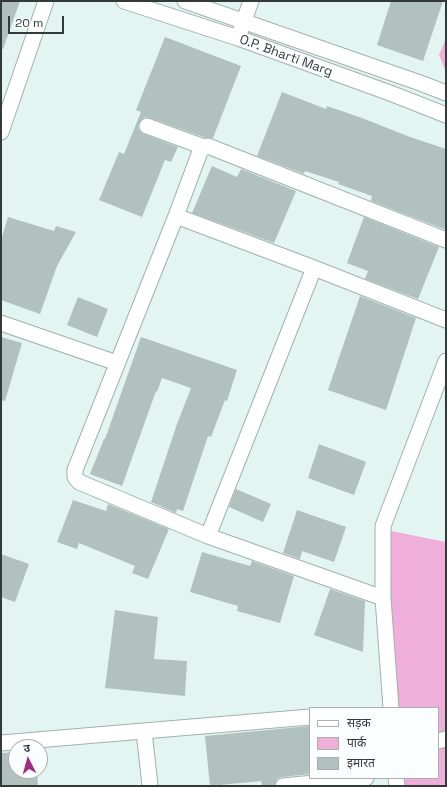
<!DOCTYPE html>
<meta charset="utf-8">
<style>
body{margin:0}
#map{position:relative;width:447px;height:787px;overflow:hidden;background:#e3f5f1;font-family:"Space Grotesk","Noto Sans Devanagari",sans-serif}
canvas{display:block}
.frame{position:absolute;inset:0;border:2px solid #333a39;pointer-events:none}
.legend{position:absolute;left:309px;top:707px;width:130px;height:72px;box-sizing:border-box;background:#fbfefe;border:1px solid #abb0af;margin:0;padding:5px 7px;list-style:none;font-size:12px;color:#333a39}
.legend li{display:flex;align-items:center;gap:8px;height:20px}
.legend b{width:20px;border:1px solid #abb0af}
.north{position:absolute;left:8px;top:739px;width:40px;height:40px;box-sizing:border-box;background:#fbfefe;border:1px solid #abb0af;border-radius:50%;rotate:354deg;font-size:11px;font-weight:700;line-height:16px;text-align:center;color:#333a39}
.north::after{content:'';display:block;margin:auto;width:14px;height:18px;background:#a22c85;clip-path:polygon(50% 0,100% 100%,50% 72%,0 100%)}
.scale{position:absolute;left:8px;top:16px;width:56px;height:18px;box-sizing:border-box;border:2px solid #333a39;border-top:0;padding-left:5px;font-size:12px;line-height:14px;white-space:nowrap;color:#333a39;-webkit-text-stroke:3px #fbfefe;paint-order:stroke}
</style>
<div id="map">
<canvas width="447" height="787"></canvas>
<div class="frame"></div>
<ul class="legend">
<li><b style="height:5px;background:#fff"></b>सड़क</li>
<li><b style="height:11px;background:#f0aeda"></b>पार्क</li>
<li><b style="height:11px;background:#b1c1be"></b>इमारत</li>
</ul>
<div class="north">उ</div>
<div class="scale">20 m</div>
</div>
<script>
const g = document.querySelector('canvas').getContext('2d');
g.lineJoin = 'round';
function fillPath(path, color) {
  g.fillStyle = color;
  g.fill(path, 'evenodd');
}
function poly(rows) {
  const path = new Path2D();
  for (const r of rows) {
    path.moveTo(r[0], r[1]);
    for (let i = 2; i < r.length; i += 2) path.lineTo(r[i], r[i + 1]);
  }
  return path;
}
function strokePath(path, color, width, dash) {
  g.strokeStyle = color;
  g.lineWidth = width;
  g.lineCap = dash ? 'butt' : 'round';
  g.setLineDash(dash || []);
  g.stroke(path);
}
function label(font, color, halo, rows, align = 'center') {
  g.font = font + ' "Space Grotesk",sans-serif';
  g.lineWidth = 3.5;
  g.setLineDash([]);
  g.textBaseline = 'middle';
  g.strokeStyle = halo;
  g.fillStyle = color;
  for (const [text, x, y, turn = 0] of rows) {
    g.save();
    g.translate(x, y);
    g.rotate((+turn || 0) * Math.PI / 180);
    g.textAlign = isNaN(turn) ? turn : align;
    if (halo) g.strokeText(text, 0, 0);
    g.fillText(text, 0, 0);
    g.restore();
  }
}
fillPath(poly([
 [446,38,446,72,439,55],
 [391,531,446,542,446,786,404,786,403,778,438,778,438,708,396,708,386,598]
]), '#f0aeda');
fillPath(poly([
 [1,1,20,1,3,49,1,49],
 [391,1,443,1,423,61,377,45],
 [165,37,241,66,213,138,206,138,150,118,145,117,142,119,139,123,138,128,140,131,144,134,178,147,171,162,165,160,142,217,99,200,119,152,124,154,141,112,136,110],
 [282,92,326,109,327,106,362,118,410,137,446,149,446,230,371,201,372,196,338,184,339,182,305,171,304,174,257,156],
 [212,166,237,177,241,169,296,191,274,243,192,213],
 [8,217,54,231,56,226,76,232,57,266,40,314,1,300,1,240],
 [364,217,439,247,418,299,365,279,368,271,347,263],
 [360,296,416,318,386,410,328,390],
 [78,297,108,309,97,337,67,325],
 [1,337,22,343,5,401,1,400],
 [141,337,237,370,227,401,225,400,211,437,208,436,183,511,177,509,176,513,151,502,177,424,191,388,162,378,157,392,156,391,122,486,90,474,104,439,105,439],
 [319,444,366,462,354,495,308,478],
 [236,489,271,504,263,522,229,507],
 [73,500,106,511,108,504,169,529,148,579,132,573,135,566,79,543,77,549,57,542],
 [297,510,346,527,334,562,302,551,300,559,283,553],
 [202,552,250,566,252,561,294,576,280,623,237,611,238,606,190,592],
 [1,554,29,564,15,602,1,597],
 [330,589,365,601,363,652,314,635],
 [115,610,158,617,154,659,187,661,185,696,105,688],
 [310,726,310,774,282,777,277,779,274,786,262,786,261,781,210,786,205,736],
 [16,752,16,771,37,771,38,786,1,786,1,753]
]), '#b1c1be');
const street = poly([
 [124,1,238,38,390,93,446,115],
 [185,1,423,84,446,93],
 [240,32,251,1],
 [147,126,204,147],
 [1,132,46,1],
 [176,216,201,149,208,146,446,240],
 [314,268,208,536,79,482,75,477,75,470,176,216,314,268,446,320],
 [1,323,117,363],
 [208,536,383,598],
 [391,708,383,598,383,526,446,361],
 [144,731,150,786],
 [438,741,446,739],
 [1,743,310,717],
 [396,778,397,786],
 [283,786,366,778]
]);
strokePath(street, '#a0b1ae', 17);
strokePath(street, '#fff', 15);
label('13px', '#333a39', '#fbfefe', [
 ["O.P. Bharti Marg",286,56,20]
]);
</script>
